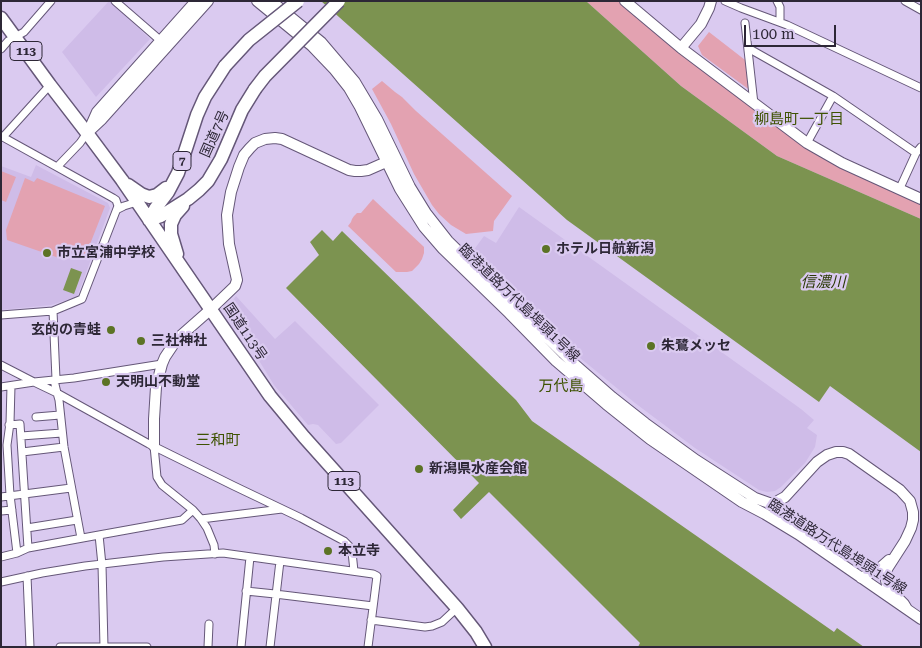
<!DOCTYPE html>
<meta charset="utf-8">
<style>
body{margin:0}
#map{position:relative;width:922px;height:648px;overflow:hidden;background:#dacaf0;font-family:"Roboto Serif",serif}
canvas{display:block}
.frame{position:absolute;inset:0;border:2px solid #2d2736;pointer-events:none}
.scale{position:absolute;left:744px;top:25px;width:92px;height:22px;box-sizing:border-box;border:2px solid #2d2736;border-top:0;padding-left:6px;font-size:15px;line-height:18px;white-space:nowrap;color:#2d2736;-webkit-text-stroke:4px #dacaf0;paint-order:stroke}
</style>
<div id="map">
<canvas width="922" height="648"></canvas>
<div class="frame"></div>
<div class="scale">100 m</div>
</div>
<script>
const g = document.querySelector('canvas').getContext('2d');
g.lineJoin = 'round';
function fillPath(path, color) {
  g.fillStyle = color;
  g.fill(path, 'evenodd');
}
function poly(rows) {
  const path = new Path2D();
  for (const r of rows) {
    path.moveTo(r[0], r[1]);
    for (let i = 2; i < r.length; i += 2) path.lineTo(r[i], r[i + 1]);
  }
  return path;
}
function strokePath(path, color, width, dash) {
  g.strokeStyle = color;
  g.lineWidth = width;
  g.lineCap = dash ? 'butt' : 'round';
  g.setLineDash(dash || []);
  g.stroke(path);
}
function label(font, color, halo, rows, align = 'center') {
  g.font = font + ' "Roboto Serif","Noto Sans JP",serif';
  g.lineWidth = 4.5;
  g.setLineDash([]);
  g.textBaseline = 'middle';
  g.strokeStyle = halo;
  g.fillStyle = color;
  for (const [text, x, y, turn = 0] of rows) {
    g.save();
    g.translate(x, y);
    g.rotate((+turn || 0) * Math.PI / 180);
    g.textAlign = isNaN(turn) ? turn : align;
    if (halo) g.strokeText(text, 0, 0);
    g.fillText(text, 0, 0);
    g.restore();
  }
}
fillPath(poly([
 [109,1,110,1,150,39,96,97,62,52],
 [36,165,108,203,110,208,77,297,51,305,1,310,1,166,31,177],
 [519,207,801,409,814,420,807,428,817,435,815,447,805,463,781,487,775,491,767,492,759,490,695,448,635,403,579,357,578,353,563,339,531,310,496,275,491,265,484,259,480,258,473,251,484,236,496,243],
 [236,296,275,339,295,321,379,405,341,443,336,444,318,425,313,424,308,425,274,385,228,310,229,305]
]), '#cfbce8');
fillPath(poly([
 [586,1,619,1,678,52,804,146,921,204,921,219,777,156,681,86],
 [709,32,749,63,751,91,702,55,698,46],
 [382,81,395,92,402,97,416,111,512,196,494,221,493,231,466,234,451,225,439,214,432,205,414,174,391,124,372,89],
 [1,171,16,177,6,202,1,200],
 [25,178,34,182,37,178,105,206,85,257,72,252,59,258,7,240,6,230],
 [373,199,424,247,424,253,422,259,419,264,412,271,407,272,396,272,348,226,351,222,352,219,354,216,357,213,361,213]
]), '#e3a2b1');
fillPath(poly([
 [321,1,586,1,681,86,777,156,921,219,921,452,830,386,819,402,567,220],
 [322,230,333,241,342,231,516,400,532,421,834,632,837,628,864,647,638,647,640,643,489,492,461,519,453,510,479,483,286,288,319,255,310,242],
 [71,268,82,272,74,294,63,290]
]), '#7c9350');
const street = poly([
 [115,1,161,41],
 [725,1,741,8,787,25,921,88],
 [777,1,780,7,780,22],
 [905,1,921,10],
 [745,23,754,104],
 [748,48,833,96,916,153],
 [1,49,8,41,24,32,51,1],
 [1,136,113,198,116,200,118,206,82,299,53,311,1,315],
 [3,137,50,85],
 [807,143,833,96],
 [58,166,80,143,87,133],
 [900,188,916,153,921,147],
 [118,209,124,206,137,202],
 [53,311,56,379],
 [1,365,34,382,54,380,57,393,149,444,234,486,301,518,344,541,349,546,352,552,354,571],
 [54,380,74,378,162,364],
 [11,386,10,423,7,445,10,495,17,553],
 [1,387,34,382,57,393,59,400,64,447,81,538],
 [36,417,60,415],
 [9,425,20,424,28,548],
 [21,436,62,433],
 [154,446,157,477,162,485,193,510,201,519,207,528,214,545,215,554],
 [22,452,64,447],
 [1,497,71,488],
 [1,511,12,510],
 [201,519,282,509],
 [27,528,77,520],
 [99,535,182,520,193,510],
 [1,557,17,553,28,548,99,535,102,565,104,647],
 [27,576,30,647],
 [1,582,42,573,85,566,163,557,223,553,373,574,377,576,368,647],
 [246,591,275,594,373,606],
 [371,620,425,627,432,626,442,622,457,608],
 [60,647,147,647],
 [208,647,209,624],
 [241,647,250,557],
 [270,647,280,561]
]);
const secondary = poly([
 [257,1,312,46,334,69,349,88,360,107,400,189,424,227,443,249,509,313,556,361,606,404,650,439,742,502,765,514,798,534,921,619],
 [271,1,321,42,355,82,377,119,410,187,426,213,448,241,572,362,612,397,645,423,696,460,755,498,769,503,774,503,785,497,817,462,827,455,836,452,843,452,849,454,900,490,910,501,913,512,913,520,911,528,905,541,887,569,886,580,887,585,890,590,904,604,907,609],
 [625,1,681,48,807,143,842,163,921,199],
 [681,48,701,24,709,8,711,1],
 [89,130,97,112,196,1],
 [87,133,102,119,208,1],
 [154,446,154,419,156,387,162,364,165,357,177,339,211,309,235,286,237,280,229,244,227,215,231,192,239,167,244,155,250,148,255,143,265,139,275,138,282,139,349,170,355,171,361,171,368,170,393,159],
 [861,578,880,568,889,560]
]);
const highway = poly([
 [1,18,50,85,87,133,122,180,270,396,304,437,457,608,476,632,485,647],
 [128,185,141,194,149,197,157,195,166,188],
 [149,220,161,216,188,199,199,190,208,181,221,159,242,110,255,89],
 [149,220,155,209,168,192,178,173,197,115,205,97,225,66],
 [177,254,171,234,171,224,175,215,183,206]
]);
strokePath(street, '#655778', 9);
strokePath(secondary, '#655778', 12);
strokePath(highway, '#655778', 15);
strokePath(street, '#fff', 7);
strokePath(secondary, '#fff', 10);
strokePath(highway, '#fff', 12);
const highwayBridge = poly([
 [225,66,249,40,298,1],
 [255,89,265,76,339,1]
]);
strokePath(highwayBridge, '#655778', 15, []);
strokePath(highwayBridge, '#fff', 12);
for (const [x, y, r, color] of [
 [546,249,5,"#5c7325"],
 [47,253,5,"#5c7325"],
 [111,330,5,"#5c7325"],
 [141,341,5,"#5c7325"],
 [651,346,5,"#5c7325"],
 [106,382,5,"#5c7325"],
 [419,469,5,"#5c7325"],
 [328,551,5,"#5c7325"]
]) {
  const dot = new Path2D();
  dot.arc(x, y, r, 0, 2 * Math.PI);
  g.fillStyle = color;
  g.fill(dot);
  strokePath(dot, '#dacaf0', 2);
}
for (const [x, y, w] of [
 [26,51,32],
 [182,161,18],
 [344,481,32]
]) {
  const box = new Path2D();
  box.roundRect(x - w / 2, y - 9.5, w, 19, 4);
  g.fillStyle = '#dacaf0';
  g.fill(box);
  strokePath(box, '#2d2736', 1);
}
label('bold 12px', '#2d2736', null, [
 ["113",26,51],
 ["7",182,161],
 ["113",344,481]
]);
label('14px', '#2d2736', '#dacaf0', [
 ["国道7号",215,134,-66],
 ["臨港道路万代島埠頭1号線",519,303,44],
 ["国道113号",245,332,56],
 ["臨港道路万代島埠頭1号線",837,547,33]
]);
label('bold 14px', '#2d2736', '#dacaf0', [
 ["ホテル日航新潟",556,249],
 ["市立宮浦中学校",57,253],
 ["玄的の青蛙",101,330,"right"],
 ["三社神社",151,341],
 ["朱鷺メッセ",661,346],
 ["天明山不動堂",116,382],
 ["新潟県水産会館",429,469],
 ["本立寺",338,551]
], 'left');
label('15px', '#3e5202', '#dacaf0', [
 ["柳島町一丁目",799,120],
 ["万代島",561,387],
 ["三和町",218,441]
]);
label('italic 15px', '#2a3904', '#dacaf0', [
 ["信濃川",823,283]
]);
</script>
